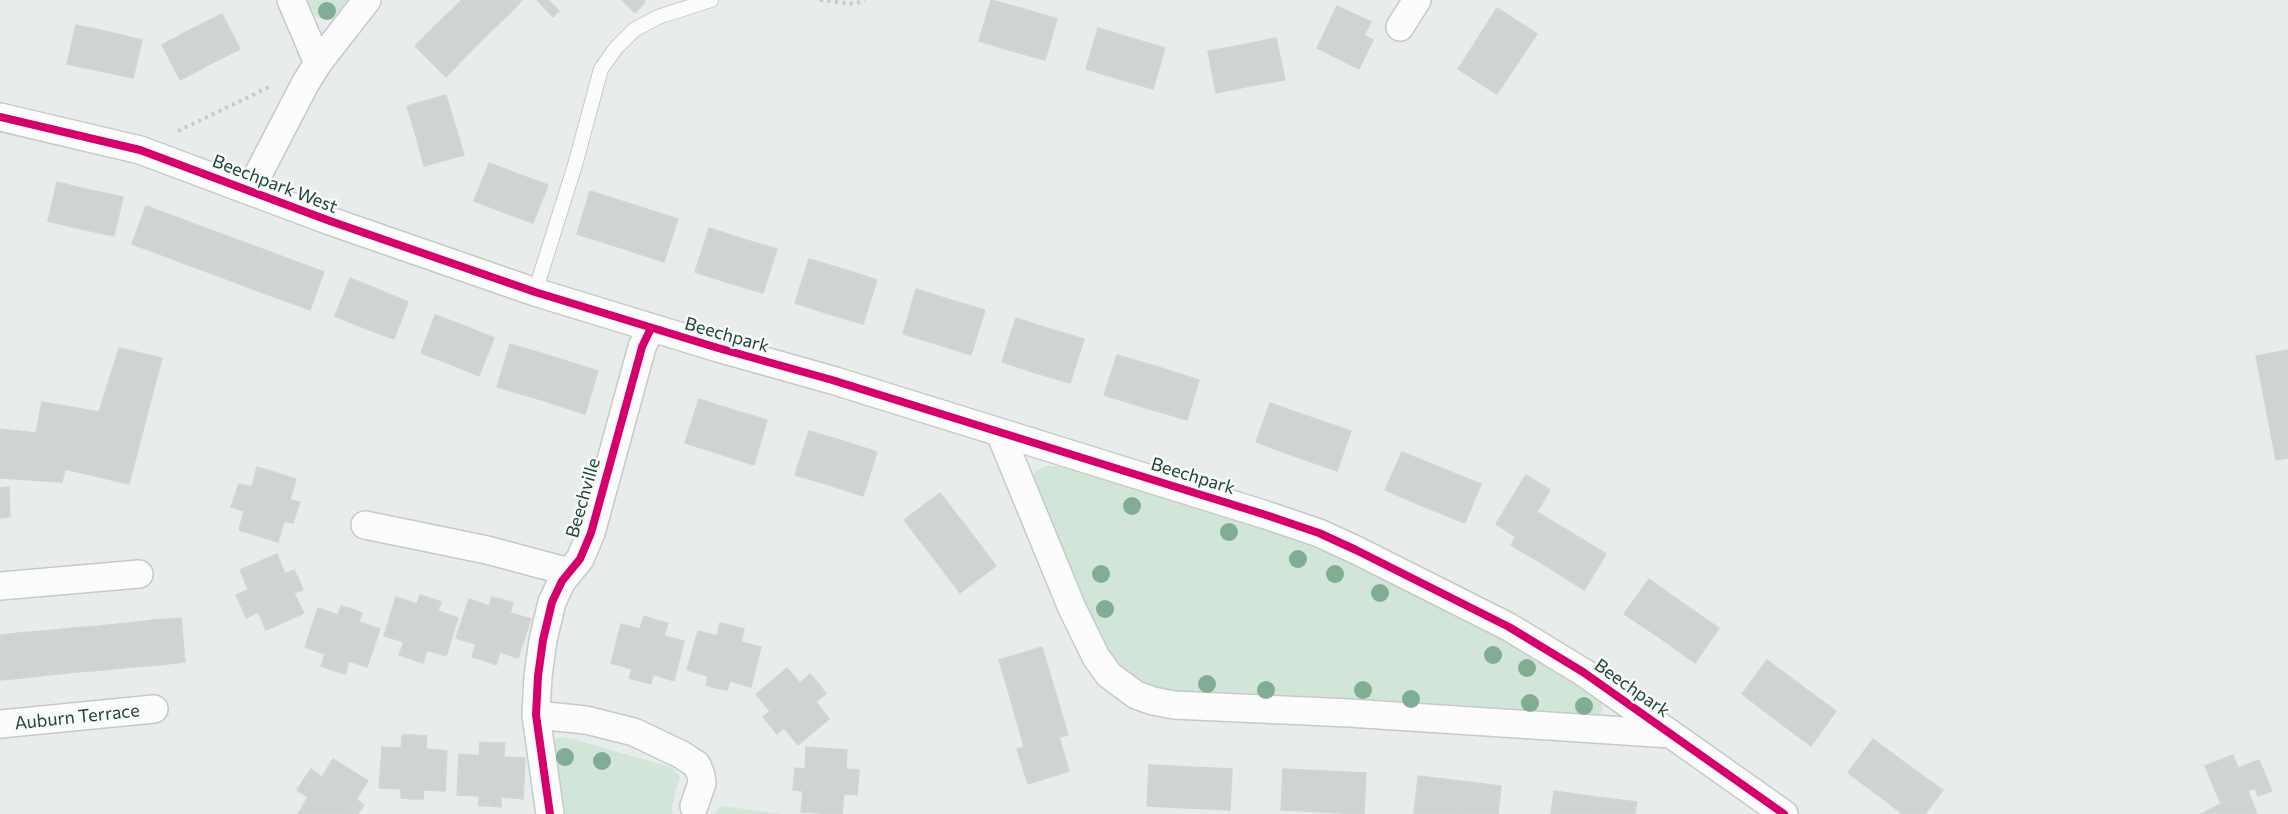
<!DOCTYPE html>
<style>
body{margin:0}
canvas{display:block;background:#e8edeb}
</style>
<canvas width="2288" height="814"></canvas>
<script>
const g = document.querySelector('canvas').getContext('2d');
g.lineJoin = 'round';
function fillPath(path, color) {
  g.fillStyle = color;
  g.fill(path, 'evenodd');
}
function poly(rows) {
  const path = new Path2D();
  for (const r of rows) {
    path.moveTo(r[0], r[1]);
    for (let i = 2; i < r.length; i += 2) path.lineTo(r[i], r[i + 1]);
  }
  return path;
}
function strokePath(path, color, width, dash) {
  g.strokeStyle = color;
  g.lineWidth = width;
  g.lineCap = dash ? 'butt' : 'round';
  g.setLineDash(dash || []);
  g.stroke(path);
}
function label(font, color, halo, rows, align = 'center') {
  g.font = font + ' Commissioner,sans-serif';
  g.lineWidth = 5;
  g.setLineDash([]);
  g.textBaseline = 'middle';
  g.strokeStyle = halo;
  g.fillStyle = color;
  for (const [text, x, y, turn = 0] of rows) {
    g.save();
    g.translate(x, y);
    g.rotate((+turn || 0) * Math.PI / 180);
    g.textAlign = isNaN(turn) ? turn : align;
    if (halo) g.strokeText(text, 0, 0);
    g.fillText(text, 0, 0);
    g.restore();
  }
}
fillPath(poly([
 [304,0,348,0,335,16,330,19,320,19,315,15,307,6],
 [1047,466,1056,466,1114,481,1286,537,1354,563,1436,602,1526,651,1601,698,1602,711,1599,716,1174,692,1146,687,1123,672,1100,644,1032,483,1033,475,1037,470],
 [560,737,577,740,673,768,680,777,672,806,672,814,562,814,552,742],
 [721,806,783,814,714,814]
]), '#d1e6d8');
const building = poly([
 [461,0,503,0,513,10,490,32,460,2,461,0],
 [503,0,522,0,513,10,503,0],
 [537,0,548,0,559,11,553,17,537,0],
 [622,0,643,0,645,2,635,13,622,0],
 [991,0,1024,9,1012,51,979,41,991,0],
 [460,2,490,32,468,54,437,24,460,2],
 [1337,6,1371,22,1364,35,1373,40,1359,69,1317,48,1337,6],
 [1497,8,1537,34,1517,64,1478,38,1497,8],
 [1024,9,1057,19,1045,60,1012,51,1024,9],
 [222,14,240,49,210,64,192,29,222,14],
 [437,24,468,54,446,77,415,46,437,24],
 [76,25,109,32,100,71,67,64,76,25],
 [1098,28,1131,38,1119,79,1086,69,1098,28],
 [192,29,210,64,180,80,162,45,192,29],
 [109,32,142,40,133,78,100,71,109,32],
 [1131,38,1165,48,1153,89,1119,79,1131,38],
 [1276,38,1285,80,1250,86,1242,45,1276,38],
 [1478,38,1517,64,1497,94,1458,69,1478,38],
 [1242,45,1250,86,1216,93,1208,51,1242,45],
 [446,95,455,125,416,136,407,106,446,95],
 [455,125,464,155,424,166,416,136,455,125],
 [489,163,518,174,503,212,474,201,489,163],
 [518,174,548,185,533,223,503,212,518,174],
 [57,182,90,190,81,229,48,221,57,182],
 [90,190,123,197,114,236,81,229,90,190],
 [590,191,634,205,621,248,577,234,590,191],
 [634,205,678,219,664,262,621,248,634,205],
 [146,206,176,217,162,255,132,244,146,206],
 [176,217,205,228,191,266,162,255,176,217],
 [205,228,235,239,221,277,191,266,205,228],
 [709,228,743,239,729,283,695,272,709,228],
 [235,239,265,250,250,288,221,277,235,239],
 [743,239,777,249,763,293,729,283,743,239],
 [265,250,294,261,280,299,250,288,265,250],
 [809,259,843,269,829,314,795,303,809,259],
 [294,261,324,272,310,310,280,299,294,261],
 [843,269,877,280,863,324,829,314,843,269],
 [350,278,379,290,364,328,335,316,350,278],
 [916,289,951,300,937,344,903,334,916,289],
 [379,290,408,302,394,339,364,328,379,290],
 [951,300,985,310,971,355,937,344,951,300],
 [435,315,465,326,450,364,421,353,435,315],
 [1016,318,1050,329,1036,373,1002,362,1016,318],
 [465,326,494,338,479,376,450,364,465,326],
 [1050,329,1084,339,1070,383,1036,373,1050,329],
 [510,344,554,357,541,400,497,387,510,344],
 [119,348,162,358,129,484,65,469,62,482,0,478,0,429,36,433,42,402,99,412,119,348],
 [2288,350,2288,458,2276,460,2256,356,2288,350],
 [1117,355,1158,367,1146,408,1104,395,1117,355],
 [554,357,598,371,585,414,541,400,554,357],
 [1158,367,1199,380,1187,420,1146,408,1158,367],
 [699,399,733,410,720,454,685,443,699,399],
 [1270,403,1310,417,1297,457,1256,442,1270,403],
 [733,410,767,420,754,465,720,454,733,410],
 [1310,417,1351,431,1337,471,1297,457,1310,417],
 [809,431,843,441,829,485,795,475,809,431],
 [843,441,877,452,863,496,829,485,843,441],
 [1402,452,1441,468,1425,507,1385,490,1402,452],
 [257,467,296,479,290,500,300,502,296,513,235,495,239,484,252,487,257,467],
 [1441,468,1481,484,1465,523,1425,507,1441,468],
 [1526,475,1550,490,1537,512,1570,532,1548,567,1511,545,1516,537,1496,524,1526,475],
 [9,487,10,517,0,518,0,488,9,487],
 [940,493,968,529,932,556,904,520,940,493],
 [235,495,296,513,293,523,284,521,278,542,239,530,244,511,231,507,235,495],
 [968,529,996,566,960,593,932,556,968,529],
 [1570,532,1606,554,1584,590,1548,567,1570,532],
 [277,554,285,574,294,570,299,580,241,606,236,595,248,590,240,570,277,554],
 [1649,579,1684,604,1660,638,1624,614,1649,579],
 [299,580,303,590,294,593,304,613,266,630,258,612,246,618,241,606,299,580],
 [420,595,430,598,411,659,399,655,404,642,384,636,396,597,417,604,420,595],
 [492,597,503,600,483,660,472,657,476,644,456,638,469,599,489,606,492,597],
 [430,598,441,602,438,611,458,618,446,656,427,650,423,663,411,659,430,598],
 [503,600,513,603,510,613,531,619,518,658,500,652,496,665,483,660,503,600],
 [1684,604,1719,628,1695,663,1660,638,1684,604],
 [341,606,352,609,332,670,321,666,325,654,305,647,318,608,338,615,341,606],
 [352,609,362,613,359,622,380,629,367,667,349,661,345,674,332,670,352,609],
 [644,616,656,620,640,681,629,678,632,669,611,663,621,624,640,629,644,616],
 [181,618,185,662,158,665,154,620,181,618],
 [154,620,158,665,131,667,127,623,154,620],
 [656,620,668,623,664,636,684,641,674,681,653,674,651,684,640,681,656,620],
 [127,623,131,667,104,670,99,626,127,623],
 [720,623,733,626,716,688,706,685,708,676,687,670,698,631,717,636,720,623],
 [99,626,104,670,76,672,72,628,99,626],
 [733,626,744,629,741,642,761,647,751,687,730,681,727,690,716,688,733,626],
 [72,628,76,672,49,675,45,631,72,628],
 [45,631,49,675,22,678,18,633,45,631],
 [18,633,22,678,0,680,0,635,18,633],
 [1042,647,1055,691,1012,704,999,660,1042,647],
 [1767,660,1802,686,1776,720,1742,694,1767,660],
 [787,668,800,683,810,674,819,684,770,725,763,717,770,711,756,694,787,668],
 [819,684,826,694,816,702,829,719,798,745,784,728,777,734,770,725,819,684],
 [1802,686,1836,711,1811,746,1776,720,1802,686],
 [1055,691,1068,735,1024,747,1012,704,1055,691],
 [402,735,415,735,412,799,401,798,401,789,379,788,382,747,401,748,402,735],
 [415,735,427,736,426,749,447,751,445,791,424,790,423,799,412,799,415,735],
 [1059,737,1069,771,1028,784,1017,749,1059,737],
 [1873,739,1908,765,1883,799,1848,773,1873,739],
 [480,742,493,743,489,806,479,806,479,796,457,795,459,754,479,756,480,742],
 [493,743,505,743,504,757,525,758,523,799,501,797,501,807,489,806,493,743],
 [806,747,847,750,846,769,859,770,858,784,794,779,795,768,805,769,806,747],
 [2233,755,2238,768,2259,760,2272,791,2258,796,2255,788,2248,791,2257,814,2201,814,2221,804,2205,766,2233,755],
 [333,759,368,781,356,799,364,805,358,813,304,779,311,769,322,777,333,759],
 [1149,765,1190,767,1188,808,1147,806,1149,765],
 [1908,765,1943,790,1925,814,1903,814,1883,799,1908,765],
 [1190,767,1232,769,1230,810,1188,808,1190,767],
 [1283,769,1325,771,1322,812,1281,810,1283,769],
 [1325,771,1366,773,1364,814,1322,812,1325,771],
 [1418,776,1460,781,1456,814,1414,814,1418,776],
 [304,779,358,813,358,814,298,814,308,797,297,790,304,779],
 [794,779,858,784,857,795,844,794,842,814,801,812,803,791,793,790,794,779],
 [1460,781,1501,786,1498,814,1456,814,1460,781],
 [1554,791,1596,797,1593,814,1551,814,1554,791],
 [1596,797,1637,802,1635,814,1593,814,1596,797]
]);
fillPath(building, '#cfd4d2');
strokePath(building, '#d1d6d4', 1.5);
const lane = poly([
 [535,292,575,165,601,69,616,48,634,30,658,17,711,0]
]);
const street = poly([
 [291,0,318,63],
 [1400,27,1417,0],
 [0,117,140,150,330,221,535,292,718,348,832,380,1266,515,1319,533,1356,550,1509,627,1583,672,1784,814],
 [250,190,305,84,318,63,367,0],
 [1000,433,1072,608,1096,657,1109,675,1136,695,1153,701,1174,705,1349,713,1671,734],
 [365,525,487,550,569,572],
 [0,586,139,574],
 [536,715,586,720,634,732,682,755,697,765,701,775,702,783,694,806],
 [0,724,154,709],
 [550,814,536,715,538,676,543,640,552,602,562,581,580,559,591,533,642,347,651,328]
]);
strokePath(lane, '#c5cac8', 16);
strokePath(street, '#c5cac8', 30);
strokePath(poly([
 [820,0,854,4,865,0],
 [178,131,269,87]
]), '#c3ccca', 4, [3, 4.5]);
strokePath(lane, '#fcfcfc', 14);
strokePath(street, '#fcfcfc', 27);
strokePath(poly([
 [0,117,140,150,330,221,535,292,718,348,832,380,1266,515,1319,533,1356,550,1509,627,1583,672,1784,814],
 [550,814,536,715,538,676,543,640,552,602,562,581,580,559,591,533,642,347,651,328]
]), '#d6006c', 8);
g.fillStyle = '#81ae93';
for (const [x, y] of [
 [327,11],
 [1132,506],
 [1229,532],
 [1298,559],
 [1101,574],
 [1335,574],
 [1380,593],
 [1105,609],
 [1493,655],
 [1527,668],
 [1207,684],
 [1266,690],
 [1363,690],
 [1411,699],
 [1530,703],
 [1584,706],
 [565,757],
 [602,761]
]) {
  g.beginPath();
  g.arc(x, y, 9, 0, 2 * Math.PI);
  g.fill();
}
label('18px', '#24423a', '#f7fbf9', [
 ["Beechpark West",275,184,21],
 ["Beechpark",727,335,16],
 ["Beechpark",1193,476,17],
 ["Beechville",583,498,-74],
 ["Beechpark",1632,688,35],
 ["Auburn Terrace",77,717,-6]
]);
</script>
